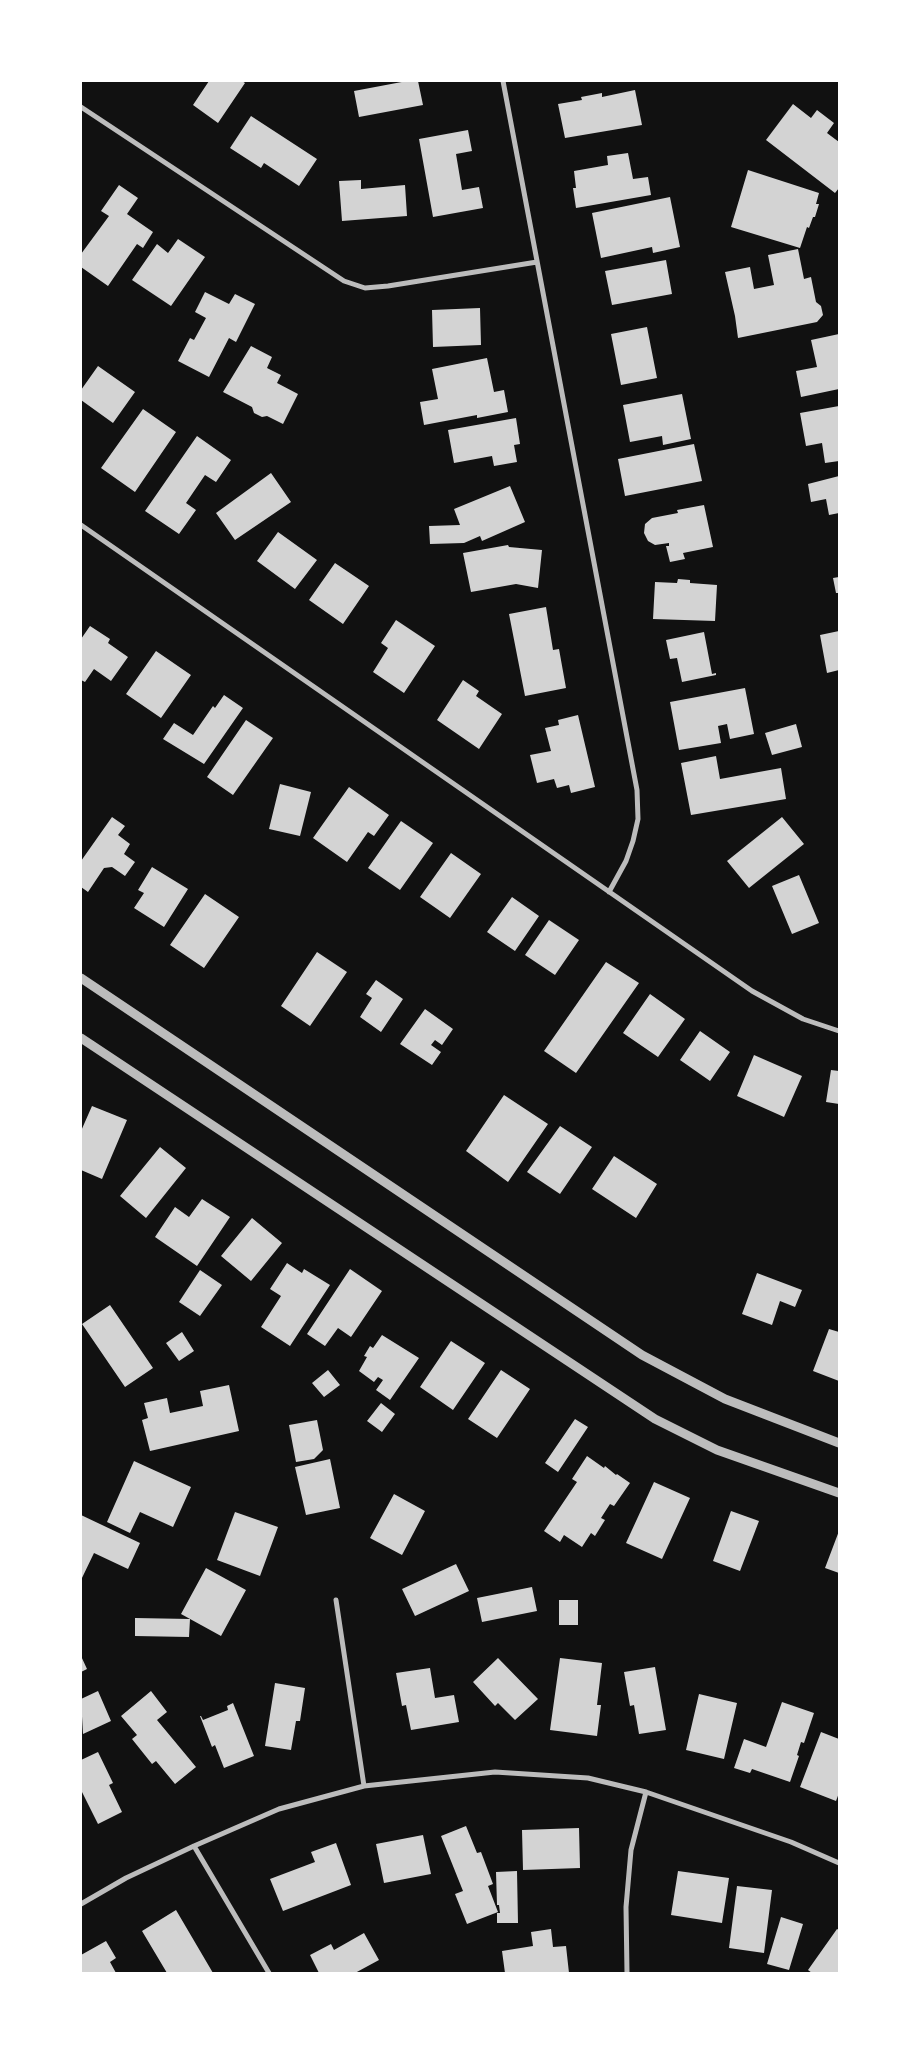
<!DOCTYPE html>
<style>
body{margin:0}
#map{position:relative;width:920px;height:2054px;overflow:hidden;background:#111;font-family:"DM Sans",sans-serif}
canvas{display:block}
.frame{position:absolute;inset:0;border:82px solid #fff;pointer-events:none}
</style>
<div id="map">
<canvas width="920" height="2054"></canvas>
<div class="frame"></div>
</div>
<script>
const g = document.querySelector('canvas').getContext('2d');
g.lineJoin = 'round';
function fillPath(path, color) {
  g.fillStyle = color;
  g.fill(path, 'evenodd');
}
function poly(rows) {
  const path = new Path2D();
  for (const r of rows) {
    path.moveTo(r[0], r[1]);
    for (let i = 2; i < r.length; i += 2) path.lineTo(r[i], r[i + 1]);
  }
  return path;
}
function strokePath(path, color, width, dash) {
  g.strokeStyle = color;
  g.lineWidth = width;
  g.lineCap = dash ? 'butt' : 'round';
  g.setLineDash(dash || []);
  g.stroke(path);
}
fillPath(poly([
 [209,81,242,81,245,83,218,123,193,105],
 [407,81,418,81,423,105,359,117,354,91],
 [635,90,642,125,565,138,558,104,582,100,581,97,602,93,602,97],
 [793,104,811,118,817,110,834,123,827,133,839,142,839,188,835,193,766,140],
 [251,116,317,159,299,186,264,163,261,168,230,148],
 [468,130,472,151,456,154,462,190,479,187,483,208,433,217,419,139],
 [628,153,633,179,648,177,651,195,576,208,573,188,576,188,574,171,608,165,607,156],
 [748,170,819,193,816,204,819,204,815,217,813,217,809,228,807,227,800,248,731,227],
 [361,180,361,189,405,185,407,216,342,221,339,181],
 [119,185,138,198,127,214,153,232,143,248,137,244,108,286,81,267,81,254,109,216,101,211],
 [670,197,680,247,653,253,652,247,601,258,592,213],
 [178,239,205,257,171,306,132,280,157,244,168,253],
 [798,249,804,279,811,277,816,302,821,306,823,315,817,322,738,338,735,316,725,272,750,267,754,289,774,285,768,255],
 [666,260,672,294,612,305,605,271],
 [205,292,229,304,235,294,255,304,236,342,229,338,209,377,178,361,190,338,194,340,206,318,195,312],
 [480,308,481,345,433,347,432,310],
 [647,327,657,378,621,385,611,334],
 [839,334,839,389,801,397,796,371,817,367,811,340],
 [251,346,272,357,267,368,281,375,277,383,298,394,283,424,267,416,262,417,254,413,252,407,223,392],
 [487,358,494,392,504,390,508,412,477,418,477,415,424,425,420,402,438,399,432,369],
 [98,366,135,392,113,423,81,400,81,390],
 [682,394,691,439,663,445,662,436,630,442,623,405],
 [839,406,839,461,825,463,822,443,806,446,800,413],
 [143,409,176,432,135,492,101,468],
 [516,418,520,444,514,445,517,462,494,466,492,456,454,463,448,430],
 [197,436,231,460,216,482,205,475,186,503,196,510,179,534,145,511],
 [694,444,702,481,625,496,618,459],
 [271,473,291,502,235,540,216,513],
 [839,476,839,513,829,515,826,499,811,502,808,484],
 [510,486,525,522,482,541,480,536,464,543,430,544,429,526,460,525,454,509],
 [704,505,713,547,683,553,685,559,670,562,666,546,669,546,669,543,655,545,648,541,644,533,645,524,652,518,678,513,677,510],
 [278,532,317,560,295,589,257,561],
 [508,545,509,547,542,550,538,588,516,584,471,592,463,553],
 [335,563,369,586,343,624,309,600],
 [839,577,839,593,836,593,833,578],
 [678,579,690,580,690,583,717,585,715,621,653,619,655,582,677,583],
 [546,607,553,650,559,649,566,688,525,696,509,614],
 [396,620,435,646,404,693,373,672,388,648,381,643],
 [90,626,110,639,108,643,128,657,111,681,94,669,85,682,81,680,81,639],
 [839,631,839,670,827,673,820,635],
 [704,632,712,674,716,673,716,675,682,682,677,658,670,659,666,640],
 [156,651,191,675,161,718,126,694],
 [463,680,479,691,476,696,502,714,479,749,437,720],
 [745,688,754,734,730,739,727,724,718,726,721,743,679,750,670,702],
 [224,695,243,708,204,764,163,739,174,723,193,735,213,706,215,708],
 [578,715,595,787,571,793,569,785,557,788,554,779,537,783,530,755,551,751,545,728,559,725,558,720],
 [246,720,273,738,233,795,207,777],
 [796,724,802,747,772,755,765,733],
 [716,756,720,779,781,768,786,799,691,815,681,763],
 [280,784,311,792,300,836,269,829],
 [349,787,389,815,374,836,368,832,347,862,313,838],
 [112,817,125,826,118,835,130,844,124,854,135,862,125,876,112,867,104,868,88,892,81,887,81,861],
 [782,817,804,844,749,888,727,861],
 [401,821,433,843,400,890,368,868],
 [451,853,481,874,450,918,420,897],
 [152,867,188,889,164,927,134,908,144,893,138,890],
 [799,875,819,923,792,934,772,886],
 [205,894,239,917,204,968,170,945],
 [512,897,539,916,515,951,487,932],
 [549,920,579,940,555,975,525,955],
 [317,952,347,972,310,1026,281,1006],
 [606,962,639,983,576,1073,544,1051],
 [376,980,403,999,381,1032,360,1017,372,998,366,994],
 [650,994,685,1019,658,1057,623,1033],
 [425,1009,453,1029,442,1045,435,1040,431,1045,441,1052,432,1065,400,1044],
 [700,1031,730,1052,710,1081,680,1060],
 [754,1055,802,1076,784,1117,737,1096],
 [831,1070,839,1071,839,1104,826,1102],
 [504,1095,548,1124,508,1182,466,1151],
 [92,1106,127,1120,102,1179,81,1170,81,1131],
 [560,1126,592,1147,560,1194,527,1172],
 [160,1147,186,1168,146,1218,120,1196],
 [614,1156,657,1184,636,1218,592,1189],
 [202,1199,230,1217,197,1266,155,1237,175,1207,189,1217],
 [252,1218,282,1243,251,1281,221,1256],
 [287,1263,302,1273,304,1269,330,1285,290,1346,261,1327,281,1296,270,1289],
 [350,1269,382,1291,351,1337,338,1328,325,1346,307,1334],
 [200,1270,222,1285,200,1316,179,1302],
 [757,1273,802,1290,795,1307,780,1301,772,1325,742,1314],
 [110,1305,153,1368,125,1387,82,1324],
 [829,1329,839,1332,839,1381,813,1371],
 [182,1332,194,1351,179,1361,166,1343],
 [382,1335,419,1358,390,1400,376,1390,383,1380,378,1377,374,1382,359,1371,367,1357,364,1356,370,1346,373,1348],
 [451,1341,485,1363,453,1410,420,1387],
 [328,1370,340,1385,324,1397,312,1383],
 [501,1370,530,1389,497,1438,468,1419],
 [229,1385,239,1431,150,1451,142,1420,148,1418,144,1403,167,1398,170,1413,203,1406,200,1391],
 [381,1403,395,1414,382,1432,367,1421],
 [575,1419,588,1427,558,1472,545,1463],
 [317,1420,323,1450,314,1459,296,1462,289,1425],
 [587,1456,604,1468,605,1466,616,1475,617,1474,630,1483,614,1506,610,1504,601,1518,605,1520,595,1536,591,1533,582,1547,564,1535,560,1542,544,1531,577,1482,572,1479],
 [330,1459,340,1508,306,1515,295,1467],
 [134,1461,191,1487,173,1527,140,1512,130,1533,107,1522],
 [654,1482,690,1498,662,1559,626,1543],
 [394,1494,425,1511,402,1555,370,1538],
 [731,1511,759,1521,740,1571,713,1561],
 [235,1512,278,1527,260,1576,217,1560],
 [81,1515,140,1543,128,1569,94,1553,81,1580],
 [839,1531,839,1573,825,1568],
 [456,1564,469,1591,415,1616,402,1589],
 [206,1568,246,1590,221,1636,181,1614],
 [532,1587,537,1611,482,1622,477,1598],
 [559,1600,578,1600,578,1625,559,1625],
 [135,1618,190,1619,189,1637,135,1636],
 [81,1656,87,1669,81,1672],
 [498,1658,538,1699,515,1720,498,1703,495,1706,473,1682],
 [560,1658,602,1663,597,1705,601,1705,597,1736,550,1730],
 [655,1667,666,1730,639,1734,634,1705,630,1706,624,1672],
 [430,1668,435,1698,454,1695,459,1722,411,1730,406,1705,402,1706,396,1673],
 [275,1683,305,1688,300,1721,296,1721,291,1750,265,1746],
 [98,1691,111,1721,83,1734,81,1699],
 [151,1691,167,1712,157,1720,196,1767,175,1784,156,1761,152,1764,132,1739,137,1735,121,1716],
 [699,1694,737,1703,724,1759,686,1750],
 [782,1702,814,1713,804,1743,801,1742,797,1755,799,1756,790,1782,752,1769,750,1773,734,1768,744,1739,766,1747],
 [233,1703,254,1756,224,1768,215,1745,212,1747,200,1716,201,1716,203,1720,228,1710,227,1706],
 [821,1732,839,1739,839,1793,836,1801,800,1787],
 [98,1752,113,1783,109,1785,122,1812,98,1824,81,1790,81,1760],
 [466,1826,477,1853,481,1852,493,1884,488,1886,498,1912,467,1924,455,1894,463,1891,441,1836],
 [579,1828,580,1868,523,1870,522,1830],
 [423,1835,431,1874,384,1883,376,1844],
 [336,1843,351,1885,283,1911,270,1879,315,1862,311,1852],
 [517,1871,518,1923,497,1923,497,1913,500,1913,499,1905,497,1905,496,1872],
 [678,1871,729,1878,722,1923,671,1915],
 [737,1886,772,1890,764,1953,729,1948],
 [176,1910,213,1973,167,1973,142,1931],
 [781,1917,803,1924,789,1970,767,1964],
 [551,1929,553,1947,566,1946,569,1973,505,1973,502,1951,533,1946,531,1932],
 [837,1929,839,1930,839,1973,812,1973,808,1970],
 [364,1933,379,1960,355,1973,319,1973,310,1955,331,1944,334,1950],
 [106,1941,116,1958,110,1962,116,1973,81,1973,81,1955]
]), '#d3d3d3');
strokePath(poly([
 [503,81,637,790,638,819,633,841,626,861,609,892],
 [81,107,344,281,365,288,388,286,537,262],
 [81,525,752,991,803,1019,839,1031],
 [336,1600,364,1786],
 [194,1846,269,1973],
 [81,1904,126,1878,194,1846,279,1809,364,1786,495,1772,588,1778,646,1792,791,1842,839,1863],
 [627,1973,626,1907,631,1850,646,1792]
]), '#bcbcbc', 5);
strokePath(poly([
 [81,978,642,1355,725,1399,839,1443],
 [81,1038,655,1419,717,1450,839,1493]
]), '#bcbcbc', 9);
</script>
